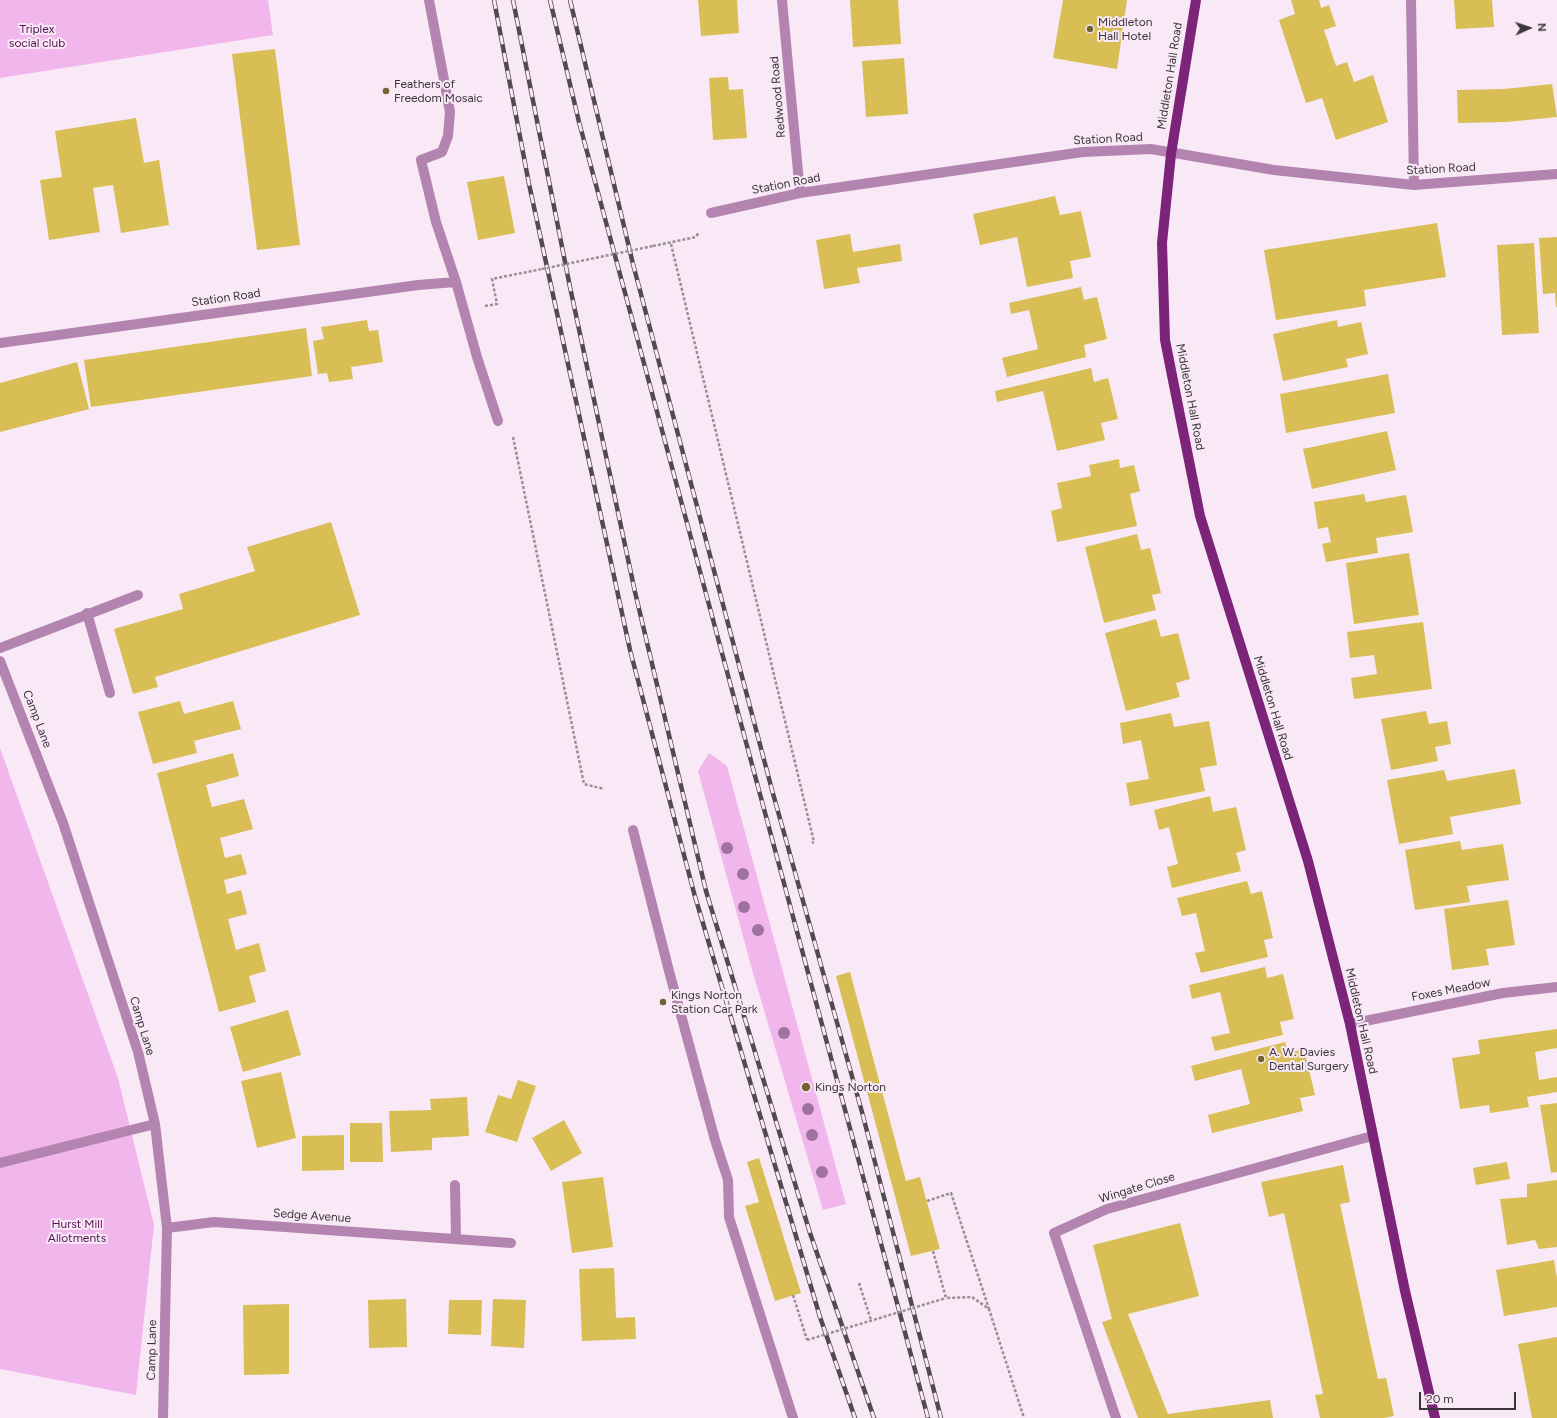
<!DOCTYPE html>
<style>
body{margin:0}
#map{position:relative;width:1557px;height:1418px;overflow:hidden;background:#f9e9f7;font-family:Figtree,sans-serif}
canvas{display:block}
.north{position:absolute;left:1509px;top:8px;width:40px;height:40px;-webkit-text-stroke:3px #f9e9f7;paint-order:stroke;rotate:87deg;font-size:11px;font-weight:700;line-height:16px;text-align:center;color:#3b343a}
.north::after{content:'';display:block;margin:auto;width:14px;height:18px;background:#3b343a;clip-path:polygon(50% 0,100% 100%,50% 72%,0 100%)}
.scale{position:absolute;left:1419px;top:1392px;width:97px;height:18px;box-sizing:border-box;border:2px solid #3b343a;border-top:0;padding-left:5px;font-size:12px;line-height:14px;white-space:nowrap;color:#3b343a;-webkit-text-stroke:3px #f9e9f7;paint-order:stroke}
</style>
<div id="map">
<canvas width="1557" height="1418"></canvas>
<div class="north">N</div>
<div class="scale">20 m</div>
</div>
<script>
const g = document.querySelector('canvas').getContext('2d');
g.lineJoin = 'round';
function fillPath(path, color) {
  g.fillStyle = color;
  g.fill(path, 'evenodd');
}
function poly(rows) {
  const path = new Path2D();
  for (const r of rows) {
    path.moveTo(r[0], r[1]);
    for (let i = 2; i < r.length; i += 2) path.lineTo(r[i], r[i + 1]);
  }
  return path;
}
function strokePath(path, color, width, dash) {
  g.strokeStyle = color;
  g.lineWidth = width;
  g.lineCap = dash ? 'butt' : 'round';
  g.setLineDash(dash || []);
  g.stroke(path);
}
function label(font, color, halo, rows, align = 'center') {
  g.font = font + ' Figtree,sans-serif';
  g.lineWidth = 4;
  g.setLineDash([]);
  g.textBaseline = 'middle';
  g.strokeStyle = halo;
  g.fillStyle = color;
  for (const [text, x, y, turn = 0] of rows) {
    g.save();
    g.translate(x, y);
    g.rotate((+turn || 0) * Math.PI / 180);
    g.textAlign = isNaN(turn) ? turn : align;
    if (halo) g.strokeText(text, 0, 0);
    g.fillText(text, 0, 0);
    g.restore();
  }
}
fillPath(poly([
 [0,0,268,0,273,35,0,78],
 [0,748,118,1078,154,1225,136,1395,0,1369],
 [709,753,727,766,846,1204,823,1210,753,973,698,771]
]), '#f1b6ec');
fillPath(poly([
 [698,0,737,0,739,33,701,36],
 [850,0,898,0,901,44,853,47],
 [1063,0,1127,0,1117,69,1053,58],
 [1291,0,1319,0,1321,8,1329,5,1336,26,1324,30,1336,66,1347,62,1354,82,1373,75,1388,122,1336,140,1322,98,1306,103,1279,20,1295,14],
 [1454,0,1492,0,1494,27,1456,29],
 [275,49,300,245,257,250,232,54],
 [904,58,908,114,866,117,862,61],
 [728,77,729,90,743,89,747,138,713,140,709,78],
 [1552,84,1557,117,1507,122,1458,123,1457,90,1504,89],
 [136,118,144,163,159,160,169,225,121,233,113,185,93,188,100,232,49,240,40,180,62,177,55,131],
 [504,176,515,233,478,240,467,182],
 [1055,196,1060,215,1081,211,1091,257,1070,261,1073,278,1027,287,1017,237,980,245,973,214],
 [1437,223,1446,277,1364,290,1366,306,1276,320,1264,250],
 [850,234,853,252,900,244,902,261,857,268,860,283,824,289,816,240],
 [1557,237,1557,307,1556,307,1555,293,1543,294,1539,238],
 [1534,243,1539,333,1502,335,1497,245],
 [1081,287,1084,300,1097,297,1107,339,1084,345,1086,357,1007,377,1002,358,1038,349,1029,310,1011,314,1009,303],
 [367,320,369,331,378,330,383,362,351,367,353,379,329,382,327,373,318,374,313,341,324,339,321,327],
 [1337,320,1338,327,1361,322,1368,354,1346,359,1348,367,1283,381,1273,334],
 [306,328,312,376,91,407,84,360],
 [77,362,89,409,0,432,0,383],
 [1091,368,1094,382,1108,378,1118,419,1101,423,1105,440,1057,451,1043,391,997,402,995,391],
 [1388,374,1395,413,1286,433,1280,394],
 [1387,431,1396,470,1312,489,1303,449],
 [1119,459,1120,468,1134,465,1140,491,1130,494,1137,526,1057,542,1051,511,1062,508,1057,483,1091,476,1089,465],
 [1364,494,1366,502,1406,495,1413,532,1376,538,1378,553,1326,562,1322,544,1331,542,1328,527,1318,529,1314,502],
 [331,522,360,615,155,677,158,687,133,694,114,629,183,609,179,594,255,571,247,547],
 [1137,534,1141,550,1150,548,1161,593,1152,595,1156,610,1104,623,1085,547],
 [1409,553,1419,615,1354,624,1346,563],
 [1156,619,1161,637,1178,633,1190,679,1176,683,1180,697,1126,711,1105,633],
 [1423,622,1432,689,1354,699,1351,678,1377,674,1374,655,1350,658,1347,632],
 [180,701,184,714,233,701,241,729,194,741,197,753,153,764,138,712],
 [1426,711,1429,724,1447,721,1451,744,1435,747,1438,761,1391,770,1381,719],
 [1171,713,1174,727,1209,721,1217,765,1200,768,1205,791,1130,806,1126,783,1149,779,1141,740,1123,744,1120,723],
 [233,753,239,776,206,785,212,807,244,799,253,829,220,838,225,858,241,854,247,874,224,880,227,894,241,890,247,914,228,919,236,950,259,943,266,971,249,976,256,1002,219,1012,157,773],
 [1515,769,1521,804,1450,817,1453,834,1399,844,1387,780,1444,770,1447,781],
 [1210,796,1213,812,1236,807,1246,850,1236,853,1241,871,1172,888,1167,867,1178,864,1169,827,1159,830,1154,810],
 [1460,841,1462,850,1503,844,1509,880,1467,886,1470,902,1415,910,1405,850],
 [1247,881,1251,894,1262,891,1273,938,1264,940,1268,957,1201,973,1195,953,1205,951,1196,913,1182,916,1177,898],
 [1508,900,1515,945,1486,949,1489,965,1452,970,1444,909],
 [1265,967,1267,978,1283,974,1294,1019,1280,1022,1283,1035,1215,1051,1211,1037,1230,1033,1220,992,1192,999,1189,985],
 [850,972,906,1181,920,1177,940,1249,911,1256,836,976],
 [288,1010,301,1055,243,1072,230,1027],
 [1557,1029,1557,1048,1535,1052,1539,1080,1557,1077,1557,1092,1527,1097,1529,1107,1490,1113,1489,1105,1460,1109,1452,1058,1480,1054,1478,1040],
 [1285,1042,1288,1053,1304,1049,1315,1095,1300,1098,1303,1111,1212,1133,1208,1115,1250,1104,1241,1069,1195,1081,1191,1066],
 [281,1072,296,1138,257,1148,241,1081],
 [518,1080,536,1086,517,1142,485,1132,498,1095,511,1099],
 [467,1097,469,1136,432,1138,432,1150,391,1152,389,1111,431,1110,430,1099],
 [1557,1103,1557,1172,1551,1173,1540,1105],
 [564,1120,582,1153,551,1171,532,1138],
 [350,1123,382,1123,383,1162,350,1162],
 [344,1135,344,1170,302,1171,302,1136],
 [759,1158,801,1293,775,1301,745,1206,759,1202,747,1162],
 [1507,1162,1510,1179,1476,1185,1473,1168],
 [1343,1165,1350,1202,1340,1204,1378,1379,1386,1378,1394,1416,1384,1418,1320,1418,1315,1395,1323,1394,1284,1213,1269,1217,1261,1182],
 [603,1177,613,1247,572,1253,562,1182],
 [1557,1180,1557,1247,1539,1249,1535,1240,1507,1245,1500,1199,1527,1197,1527,1184],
 [1180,1223,1199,1296,1128,1314,1168,1414,1270,1400,1273,1418,1138,1418,1102,1322,1112,1319,1093,1245],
 [1554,1260,1557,1278,1557,1307,1504,1316,1496,1270],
 [614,1268,616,1318,635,1317,636,1339,582,1341,579,1269],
 [406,1299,407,1347,369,1348,368,1300],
 [493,1299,526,1300,524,1348,491,1346],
 [449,1300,482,1300,481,1335,448,1334],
 [289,1304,289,1374,244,1375,243,1305],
 [1557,1337,1557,1418,1532,1418,1518,1344]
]), '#d8be54');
strokePath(poly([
 [671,244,814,842,812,843],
 [653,246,696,237,699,232],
 [485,306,497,304,492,279,542,269],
 [513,437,584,784,604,789],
 [927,1201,951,1193,989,1309],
 [933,1251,946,1298,972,1297,989,1309,1024,1418],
 [859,1283,871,1320],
 [793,1295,807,1340]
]), '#998d97', 2.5, [3, 2]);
strokePath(poly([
 [429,0,450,112,448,136,442,152,421,160,436,222,456,282,477,357,498,421],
 [782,0,800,193],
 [1411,0,1414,185],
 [711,213,800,193,1083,152,1151,149,1274,170,1414,185,1557,174],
 [0,343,418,285,456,282],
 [87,613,110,693],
 [0,648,138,595],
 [0,661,63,823,138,1052,155,1124,167,1228,163,1418],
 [633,830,669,971,715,1140,728,1180,729,1217,793,1418],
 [1350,1024,1503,993,1557,987],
 [0,1163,155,1124],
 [455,1185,456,1238],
 [167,1228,214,1222,511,1243],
 [1116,1418,1054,1233,1107,1209,1372,1136]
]), '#b484b0', 10);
strokePath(poly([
 [1196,0,1171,154,1162,243,1165,340,1200,516,1308,861,1350,1024,1405,1291,1435,1418]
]), '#7c237a', 10);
const rail = poly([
 [494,0,529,184,630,650,694,893,820,1317,855,1418],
 [513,0,570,287,635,592,706,891,810,1233,874,1418],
 [550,0,579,122,928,1418],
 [570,0,633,264,772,790,862,1112,941,1418]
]);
strokePath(rail, '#524a51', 4.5);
strokePath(rail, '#f9e9f7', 3, [9]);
strokePath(poly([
 [542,269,653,246],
 [807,1340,946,1298]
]), '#998d97', 2.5, [3, 2]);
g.fillStyle = '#9f739d';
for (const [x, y] of [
 [727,848],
 [743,874],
 [744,907],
 [758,930],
 [784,1033],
 [808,1109],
 [812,1135],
 [822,1172]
]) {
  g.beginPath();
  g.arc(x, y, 6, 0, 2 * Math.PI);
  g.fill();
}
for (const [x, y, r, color] of [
 [1090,29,4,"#726431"],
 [386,91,4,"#726431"],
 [663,1002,4,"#726431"],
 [1261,1059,4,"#726431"],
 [806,1087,5,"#726431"]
]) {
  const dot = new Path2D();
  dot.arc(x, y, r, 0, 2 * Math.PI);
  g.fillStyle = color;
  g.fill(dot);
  strokePath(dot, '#f9e9f7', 1.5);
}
label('12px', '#3b343a', '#f9e9f7', [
 ["Middleton",1098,22],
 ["Hall Hotel",1098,36],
 ["Feathers of",394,84],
 ["Freedom Mosaic",394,98],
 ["Kings Norton",671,995],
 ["Station Car Park",671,1009],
 ["A. W. Davies",1269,1052],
 ["Dental Surgery",1269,1066],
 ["Kings Norton",815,1087]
], 'left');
label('12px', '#551253', '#f9e9f7', [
 ["Triplex",37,29],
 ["social club",37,43],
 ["Hurst Mill",77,1224],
 ["Allotments",77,1238]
]);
label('12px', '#3b343a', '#f9e9f7', [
 ["Middleton Hall Road",1170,76,-81],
 ["Redwood Road",778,97,-95],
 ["Station Road",1108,139,-3],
 ["Station Road",1441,169,-3],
 ["Station Road",786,184,-11],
 ["Station Road",226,298,-8],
 ["Middleton Hall Road",1190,397,79],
 ["Middleton Hall Road",1273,708,73],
 ["Camp Lane",37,719,69],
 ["Foxes Meadow",1451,990,-11],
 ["Middleton Hall Road",1361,1021,77],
 ["Camp Lane",142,1026,73],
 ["Wingate Close",1137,1188,-17],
 ["Sedge Avenue",312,1216,4],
 ["Camp Lane",152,1350,-89]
]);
</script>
